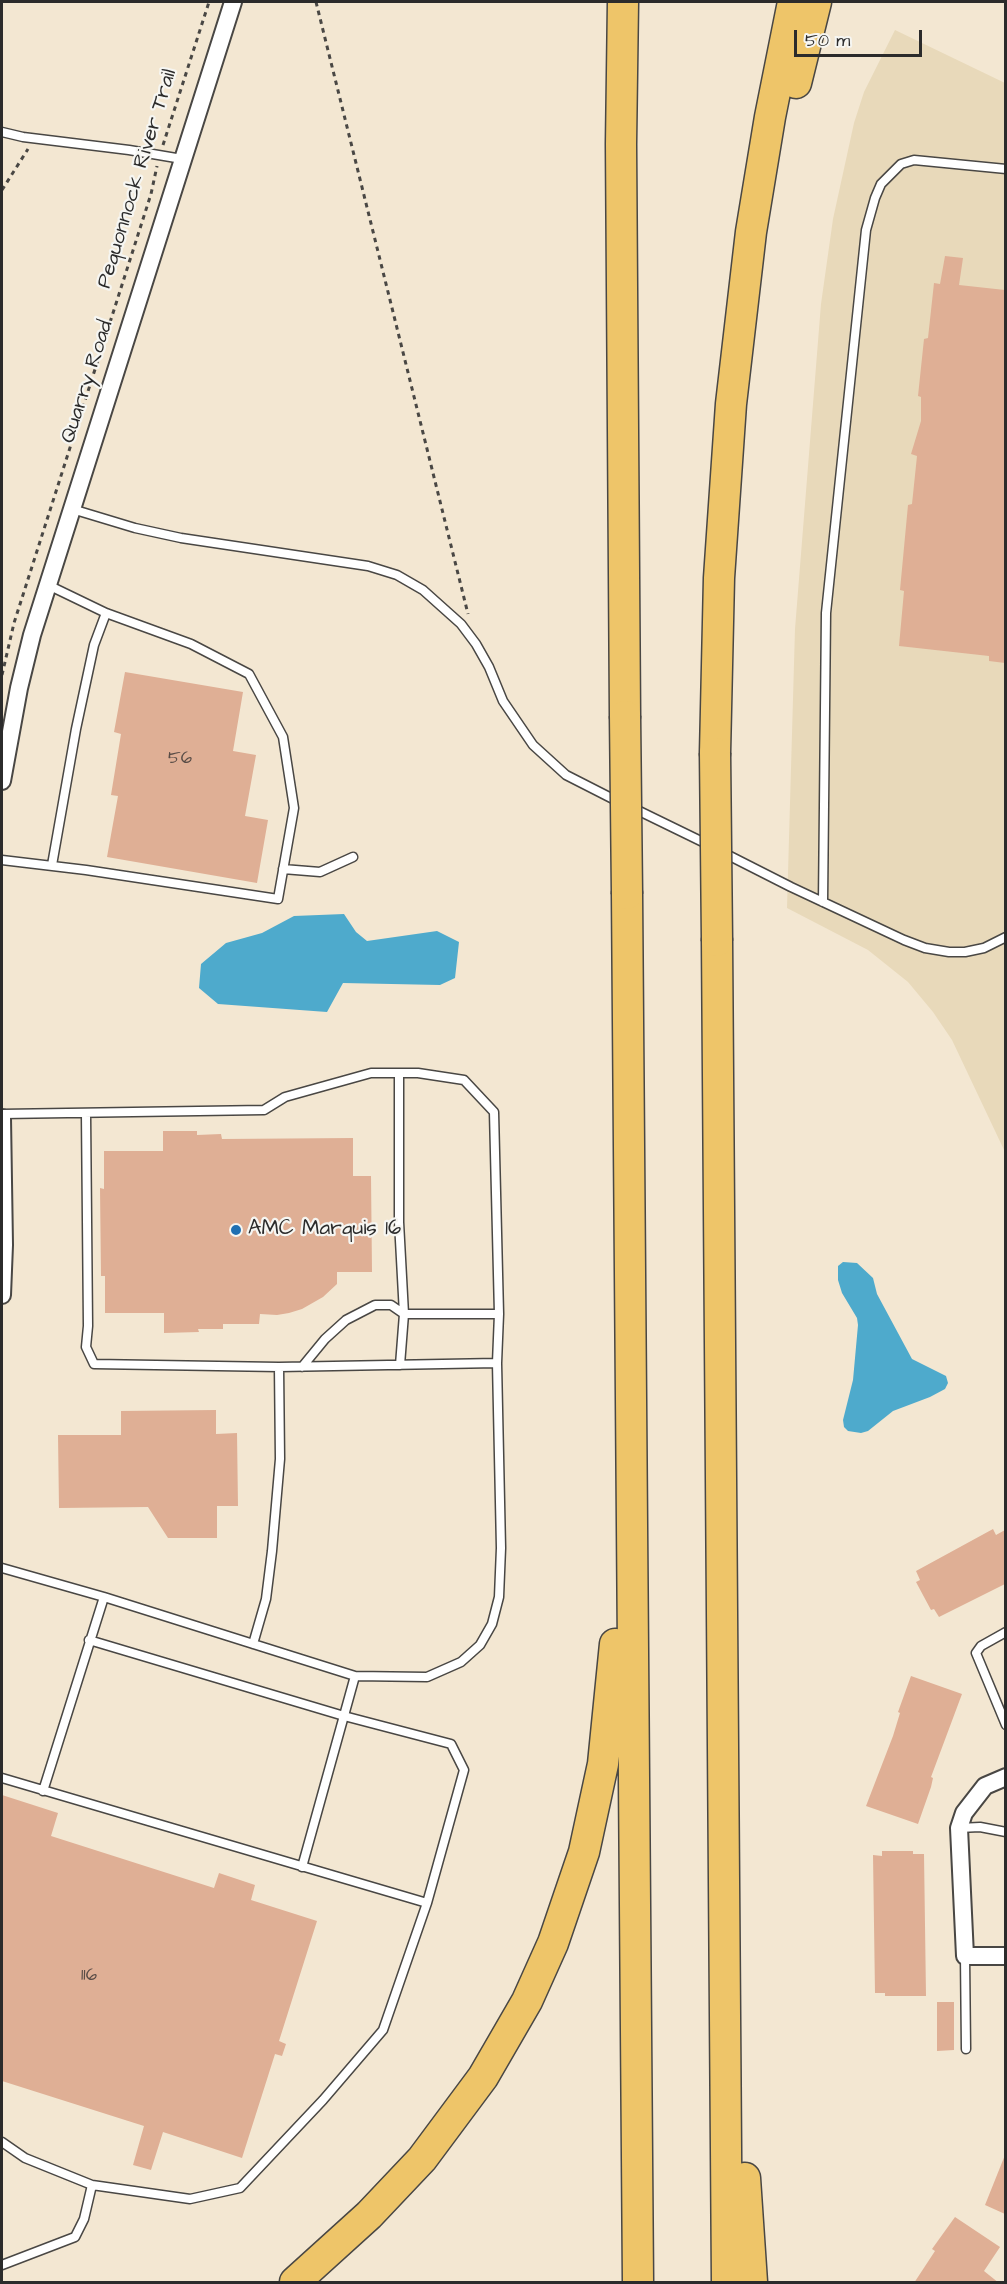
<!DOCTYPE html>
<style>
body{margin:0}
#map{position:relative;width:1007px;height:2284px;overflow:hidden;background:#f3e7d2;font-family:"Architects Daughter",sans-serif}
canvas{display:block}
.frame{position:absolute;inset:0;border:3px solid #2b2b2b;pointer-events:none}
.scale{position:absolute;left:794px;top:30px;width:128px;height:27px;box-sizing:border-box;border:3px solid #2b2b2b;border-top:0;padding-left:8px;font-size:18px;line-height:21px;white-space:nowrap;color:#2b2b2b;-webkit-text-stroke:4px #f6f6f2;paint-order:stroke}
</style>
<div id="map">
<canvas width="1007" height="2284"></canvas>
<div class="frame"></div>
<div class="scale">50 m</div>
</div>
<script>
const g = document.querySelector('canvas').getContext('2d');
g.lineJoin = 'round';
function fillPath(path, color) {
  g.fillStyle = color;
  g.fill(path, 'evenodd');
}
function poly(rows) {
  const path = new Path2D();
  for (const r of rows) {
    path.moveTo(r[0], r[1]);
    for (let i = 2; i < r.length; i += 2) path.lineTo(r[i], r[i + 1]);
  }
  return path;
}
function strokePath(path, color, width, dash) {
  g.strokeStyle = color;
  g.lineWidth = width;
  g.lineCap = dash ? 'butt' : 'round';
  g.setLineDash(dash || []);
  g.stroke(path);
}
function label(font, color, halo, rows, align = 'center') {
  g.font = font + ' "Architects Daughter",sans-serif';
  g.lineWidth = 4.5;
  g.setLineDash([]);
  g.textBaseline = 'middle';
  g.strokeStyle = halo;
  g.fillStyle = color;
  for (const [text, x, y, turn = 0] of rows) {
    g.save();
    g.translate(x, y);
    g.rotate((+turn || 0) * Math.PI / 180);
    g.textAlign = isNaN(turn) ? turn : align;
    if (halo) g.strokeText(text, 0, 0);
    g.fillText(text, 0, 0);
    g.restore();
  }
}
fillPath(poly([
 [895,30,1005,83,1005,1152,952,1040,933,1012,908,982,868,950,787,908,795,629,821,304,833,219,854,123,864,92]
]), '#e8d9ba');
fillPath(poly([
 [344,914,356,932,367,941,437,931,459,942,455,978,440,985,343,983,327,1012,218,1004,199,988,201,964,226,943,262,933,294,916],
 [843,1262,857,1263,873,1278,877,1294,912,1359,946,1376,948,1383,945,1389,930,1397,893,1411,868,1431,861,1433,848,1431,844,1427,843,1420,853,1380,858,1325,857,1318,842,1293,838,1280,838,1266]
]), '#4eaacc');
fillPath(poly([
 [945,256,963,258,959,285,1005,290,1005,663,989,661,989,656,899,646,904,591,900,590,908,505,912,504,917,456,911,454,921,421,921,397,918,396,924,339,928,338,934,283,940,284],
 [125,672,243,692,233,751,256,755,245,816,268,820,257,883,107,857,118,796,111,795,121,734,114,732],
 [163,1131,197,1131,197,1135,221,1134,222,1139,353,1138,353,1176,371,1176,372,1272,337,1272,337,1284,323,1297,302,1309,289,1313,277,1315,260,1314,259,1324,223,1324,223,1329,198,1329,199,1332,164,1333,164,1313,105,1313,105,1276,101,1276,100,1188,104,1189,104,1151,163,1151],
 [216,1410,216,1434,237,1433,238,1506,217,1506,217,1538,168,1538,148,1507,59,1508,58,1435,121,1435,121,1411],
 [993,1529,996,1535,1005,1530,1005,1584,939,1617,934,1609,931,1610,916,1582,920,1580,916,1571],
 [911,1676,962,1694,931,1777,933,1778,931,1787,918,1824,866,1806,893,1736,900,1713,898,1712],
 [2,1795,58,1813,51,1836,214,1888,219,1873,255,1885,251,1900,317,1921,279,2041,286,2044,282,2056,275,2054,242,2158,163,2132,151,2170,133,2165,144,2126,2,2081],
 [882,1851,913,1851,913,1854,924,1854,926,1996,885,1996,885,1993,875,1993,873,1855,882,1856],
 [937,2002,954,2002,954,2050,937,2051],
 [1005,2155,1005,2214,985,2205],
 [955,2217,1000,2247,984,2271,999,2283,914,2283,935,2251,932,2249]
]), '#dfaf95');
const lane = poly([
 [2,132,23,137,129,150,182,159],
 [72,509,135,528,181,538,368,566,397,575,423,590,461,624,476,644,489,667,503,701,533,745,566,775,619,802],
 [633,808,711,846],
 [722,852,791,887,904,940,925,948,949,952,965,952,984,948,1006,937],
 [2,860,86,870,278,899,294,808,283,737,249,674,191,644,106,613,48,585],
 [52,865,76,729,94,645,106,613],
 [283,869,320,872,353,857],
 [823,902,826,613,866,230,875,198,881,184,901,164,914,160,1006,169],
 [399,1073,399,1222,404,1314,400,1365],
 [2,1114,264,1110,285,1097,371,1073,418,1073,464,1080,494,1112,499,1314,497,1363,501,1548,499,1597,492,1624,480,1645,461,1662,427,1677,355,1676,104,1597,2,1568],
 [86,1114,88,1326,86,1347,94,1364,279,1367,497,1363],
 [302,1367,325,1339,346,1320,375,1305,391,1305,404,1314,499,1314],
 [1006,1632,981,1646,976,1653,1006,1725],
 [89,1640,344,1716,451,1744,464,1770,427,1903],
 [253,1644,266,1599,272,1551,280,1459,279,1367],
 [2,1778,427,1903,383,2030,323,2100,240,2188,190,2199,92,2185,25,2158,2,2142],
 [43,1791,104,1597],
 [959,1828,980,1827,1006,1832],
 [302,1867,355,1676],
 [965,1956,966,2049],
 [2,2265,75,2237,84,2219,92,2185]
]);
const street = poly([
 [2,781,19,688,32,635,233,2],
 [2,1118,4,1245,2,1295],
 [1006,1777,985,1786,964,1813,959,1828,965,1956,1006,1956]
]);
const highway = poly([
 [623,2,621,144,625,716],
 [796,83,816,2],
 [715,753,719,578,731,404,751,232,770,117,793,2],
 [627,894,638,2282],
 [717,941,727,2282],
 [745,2178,752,2282],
 [295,2282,369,2215,422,2159,483,2077,527,2001,553,1943,584,1852,603,1764,615,1644]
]);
strokePath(lane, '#494744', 11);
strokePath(street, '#494744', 20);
strokePath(highway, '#494744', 33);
strokePath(poly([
 [316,2,468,614],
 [163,145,209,2],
 [2,190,28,149],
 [2,675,14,623,151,194,157,166]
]), '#494744', 3, [4.5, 4.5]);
strokePath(lane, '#fff', 8);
strokePath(street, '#fff', 16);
strokePath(highway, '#eec569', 30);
const highwayBridge = poly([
 [625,716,627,894],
 [715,753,717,941]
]);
strokePath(highwayBridge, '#494744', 33, []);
strokePath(highwayBridge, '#eec569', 30);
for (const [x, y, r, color] of [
 [236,1230,6,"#1f6fb2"]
]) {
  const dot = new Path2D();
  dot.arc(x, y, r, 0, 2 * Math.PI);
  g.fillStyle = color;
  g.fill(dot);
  strokePath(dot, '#f6f6f2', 2);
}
label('18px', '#584c46', null, [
 ["56",180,759],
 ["116",89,1976]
]);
label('21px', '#2b2b2b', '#f6f6f2', [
 ["Pequonnock River Trail",138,179,-73],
 ["Quarry Road",88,382,-72]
]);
label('21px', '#2b2b2b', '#f6f6f2', [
 ["AMC Marquis 16",248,1230]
], 'left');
</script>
